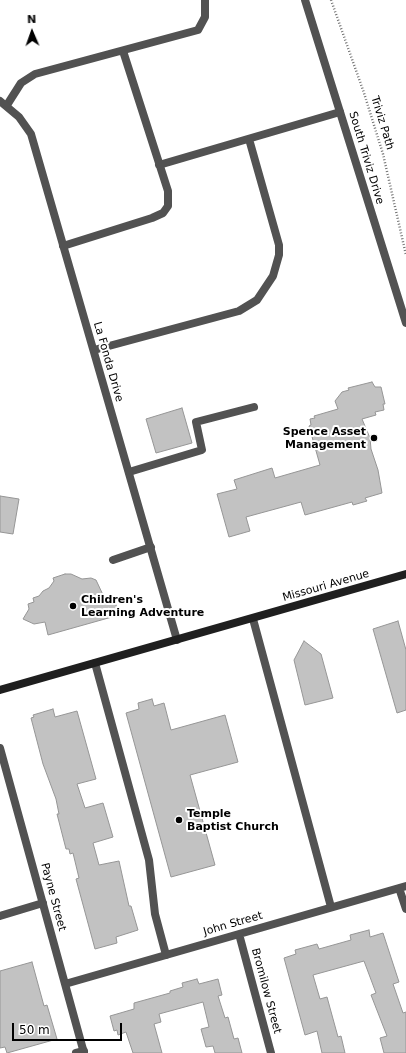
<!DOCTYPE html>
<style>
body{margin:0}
#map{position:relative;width:406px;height:1053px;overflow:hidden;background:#fff;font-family:"DejaVu Sans",sans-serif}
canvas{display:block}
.north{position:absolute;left:12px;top:12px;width:40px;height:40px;-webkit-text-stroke:3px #fff;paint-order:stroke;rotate:358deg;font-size:11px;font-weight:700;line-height:16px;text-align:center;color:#000}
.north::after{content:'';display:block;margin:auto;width:14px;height:18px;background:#000;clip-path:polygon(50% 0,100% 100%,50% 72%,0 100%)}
.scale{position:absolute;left:12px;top:1023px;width:110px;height:18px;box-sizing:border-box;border:2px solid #000;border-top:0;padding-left:5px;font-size:12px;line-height:14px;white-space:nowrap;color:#000;-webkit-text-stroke:3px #fff;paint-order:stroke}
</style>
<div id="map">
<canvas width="406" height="1053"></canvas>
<div class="north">N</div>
<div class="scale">50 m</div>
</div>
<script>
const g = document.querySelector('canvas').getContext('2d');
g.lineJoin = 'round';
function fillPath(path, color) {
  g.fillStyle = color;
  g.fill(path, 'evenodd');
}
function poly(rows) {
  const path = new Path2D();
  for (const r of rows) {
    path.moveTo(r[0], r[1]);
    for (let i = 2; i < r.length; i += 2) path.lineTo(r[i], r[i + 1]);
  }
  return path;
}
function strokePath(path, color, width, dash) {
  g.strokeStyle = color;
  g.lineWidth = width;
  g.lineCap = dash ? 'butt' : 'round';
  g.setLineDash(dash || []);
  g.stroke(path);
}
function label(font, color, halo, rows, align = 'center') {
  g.font = font + ' "DejaVu Sans",sans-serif';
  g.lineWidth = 4;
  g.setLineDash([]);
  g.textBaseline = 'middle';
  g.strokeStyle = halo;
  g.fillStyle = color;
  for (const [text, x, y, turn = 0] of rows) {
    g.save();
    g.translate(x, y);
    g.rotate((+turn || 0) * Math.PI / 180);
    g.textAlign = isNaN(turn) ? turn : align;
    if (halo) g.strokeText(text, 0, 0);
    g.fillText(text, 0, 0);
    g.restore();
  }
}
const building = poly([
 [372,382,375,387,381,387,385,404,383,404,384,410,375,412,376,415,362,419,370,438,371,449,378,470,382,493,365,498,367,501,353,505,352,502,305,515,301,502,246,517,250,531,229,537,217,494,237,489,234,480,272,468,275,478,320,465,309,426,311,425,310,419,315,418,314,416,338,409,335,401,342,392,349,390,348,388,372,382],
 [182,408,192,443,156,453,146,419,182,408],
 [0,496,19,499,13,534,0,532,0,496],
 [65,574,71,574,82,579,91,578,96,580,104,597,113,595,119,615,48,635,45,622,34,624,23,619,29,609,28,604,34,602,33,598,39,596,43,591,49,588,54,581,53,578,65,574],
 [398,621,406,650,406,710,397,713,373,629,398,621],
 [304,641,321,654,333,698,305,705,294,660,304,641],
 [152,699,154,706,164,703,171,730,225,715,238,762,190,775,215,865,171,877,126,713,139,709,138,703,152,699],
 [53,709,55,717,77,711,96,779,77,784,85,808,103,803,113,837,93,843,99,865,119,861,129,906,131,906,138,930,116,937,117,943,95,949,76,879,79,878,73,853,70,854,69,849,66,849,57,814,59,814,56,799,43,764,31,718,34,717,33,715,53,709],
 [369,930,370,937,383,933,399,982,393,984,403,1013,406,1012,406,1053,384,1053,380,1038,387,1036,371,995,376,993,364,961,313,975,320,999,327,997,338,1037,341,1036,345,1053,322,1053,317,1031,305,1035,284,958,296,954,295,950,317,944,319,949,351,940,350,935,369,930],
 [32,962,44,1006,47,1005,57,1039,7,1053,5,1047,0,1048,0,971,32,962],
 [197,979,199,984,218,979,222,995,218,996,225,1018,228,1017,234,1039,238,1038,242,1053,215,1053,213,1046,206,1047,201,1029,209,1027,203,1002,159,1014,161,1022,154,1024,162,1053,133,1053,126,1032,118,1035,117,1030,114,1031,110,1016,134,1009,134,1003,170,993,170,991,183,987,182,983,197,979]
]);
fillPath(building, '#c2c2c2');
strokePath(building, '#969696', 1);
strokePath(poly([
 [331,0,364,93,383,154,406,255]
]), '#747474', 2.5, [1, 2]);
strokePath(poly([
 [7,105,21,83,35,74,198,30,205,17,205,0],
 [159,165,340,112],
 [63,246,152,218,163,213,168,206,168,191,123,51],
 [94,350,239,311,257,300,273,276,279,255,279,245,249,139],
 [129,472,202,450,196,422,254,407],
 [113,560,151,547],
 [253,619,331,907],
 [95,663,149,860,155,914,166,955],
 [0,916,43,903],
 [76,1053,84,1051]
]), '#525252', 8);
strokePath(poly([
 [0,101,19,117,31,134,177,640],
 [0,748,84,1053],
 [399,888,406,909],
 [239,934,271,1053],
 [65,984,406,886]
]), '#525252', 8);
strokePath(poly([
 [305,0,406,323]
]), '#525252', 8);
strokePath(poly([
 [0,690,406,574]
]), '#1f1f1f', 8);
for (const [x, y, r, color] of [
 [374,438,4,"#000"],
 [73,606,4,"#000"],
 [179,820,4,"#000"]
]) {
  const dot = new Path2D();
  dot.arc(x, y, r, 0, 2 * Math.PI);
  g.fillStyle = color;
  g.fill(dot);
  strokePath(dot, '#fff', 1.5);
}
label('11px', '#000', '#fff', [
 ["Triviz Path",382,123,73],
 ["South Triviz Drive",366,158,73],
 ["La Fonda Drive",108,362,74],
 ["Missouri Avenue",326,586,-16],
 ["Payne Street",53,897,75],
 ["John Street",233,924,-16],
 ["Bromilow Street",266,991,75]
]);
label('bold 11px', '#000', '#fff', [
 ["Spence Asset",366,432,"right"],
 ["Management",366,445,"right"],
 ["Children's",81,600],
 ["Learning Adventure",81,613],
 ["Temple",187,814],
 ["Baptist Church",187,827]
], 'left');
</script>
